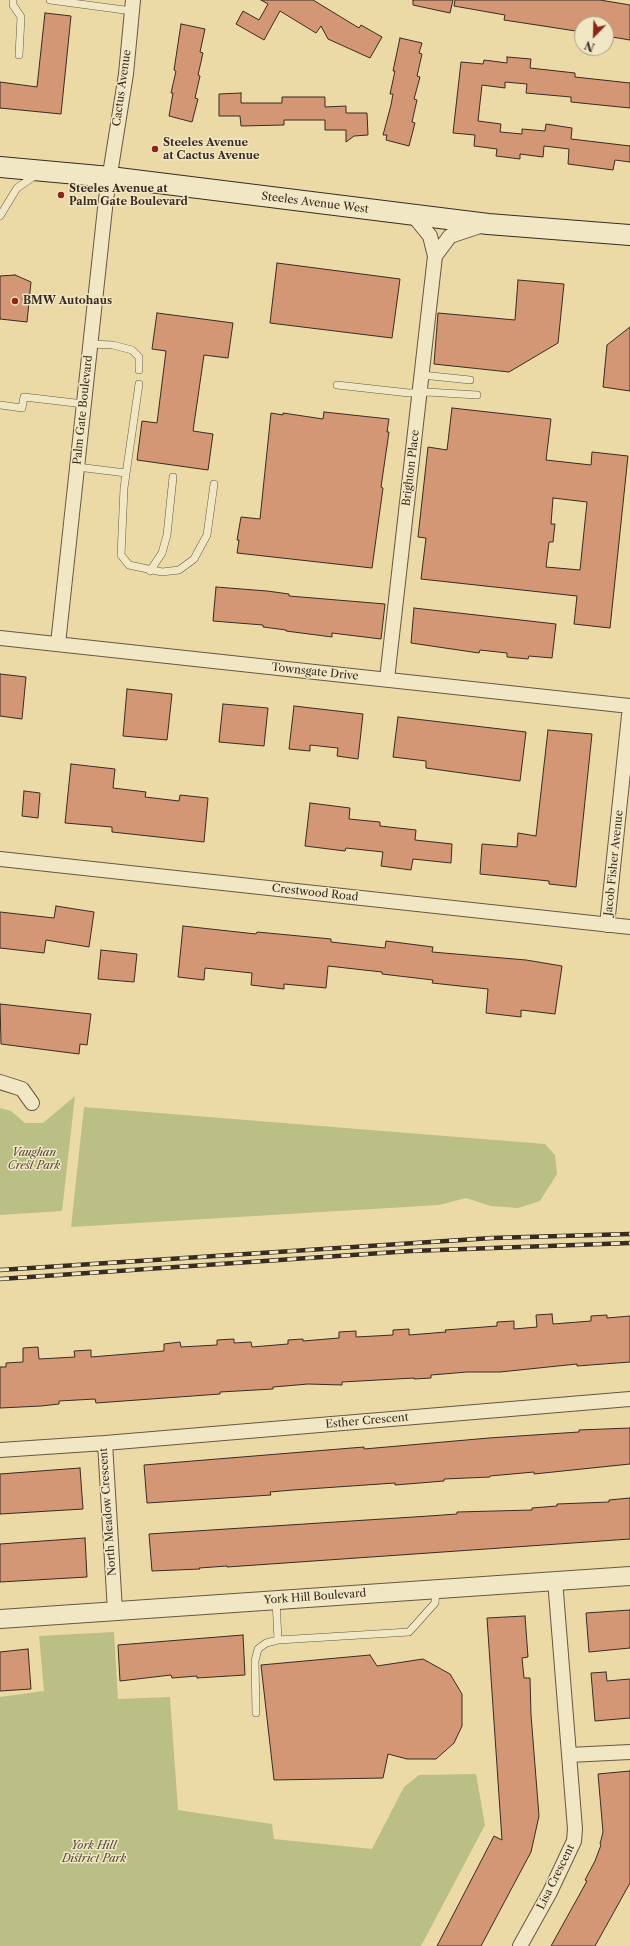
<!DOCTYPE html>
<style>
body{margin:0}
#map{position:relative;width:630px;height:1946px;overflow:hidden;background:#ebdaa6;font-family:"Libre Caslon Text",serif}
canvas{display:block}
.north{position:absolute;left:574px;top:16px;width:40px;height:40px;box-sizing:border-box;background:#f2e7c5;border:1px solid #a89c84;border-radius:50%;rotate:203deg;font-size:11px;font-weight:700;line-height:16px;text-align:center;color:#392b22}
.north::after{content:'';display:block;margin:auto;width:14px;height:18px;background:#8f2418;clip-path:polygon(50% 0,100% 100%,50% 72%,0 100%)}
</style>
<div id="map">
<canvas width="630" height="1946"></canvas>
<div class="north">N</div>
</div>
<script>
const g = document.querySelector('canvas').getContext('2d');
g.lineJoin = 'round';
function fillPath(path, color) {
  g.fillStyle = color;
  g.fill(path, 'evenodd');
}
function poly(rows) {
  const path = new Path2D();
  for (const r of rows) {
    path.moveTo(r[0], r[1]);
    for (let i = 2; i < r.length; i += 2) path.lineTo(r[i], r[i + 1]);
  }
  return path;
}
function strokePath(path, color, width, dash) {
  g.strokeStyle = color;
  g.lineWidth = width;
  g.lineCap = dash ? 'butt' : 'round';
  g.setLineDash(dash || []);
  g.stroke(path);
}
function label(font, color, halo, rows, align = 'center') {
  g.font = font + ' "Libre Caslon Text",serif';
  g.lineWidth = 3;
  g.setLineDash([]);
  g.textBaseline = 'middle';
  g.strokeStyle = halo;
  g.fillStyle = color;
  for (const [text, x, y, turn = 0] of rows) {
    g.save();
    g.translate(x, y);
    g.rotate((+turn || 0) * Math.PI / 180);
    g.textAlign = isNaN(turn) ? turn : align;
    if (halo) g.strokeText(text, 0, 0);
    g.fillText(text, 0, 0);
    g.restore();
  }
}
fillPath(poly([
 [75,1096,62,1211,0,1215,0,1108,11,1111,25,1123,43,1123],
 [84,1107,545,1144,555,1155,557,1174,540,1201,518,1208,491,1206,466,1198,439,1205,71,1227],
 [114,1632,118,1699,170,1697,178,1810,272,1824,274,1839,372,1849,404,1787,419,1775,476,1774,485,1825,421,1946,0,1946,0,1697,44,1691,39,1636]
]), '#b9bf85');
const building = poly([
 [261,0,313,0,359,28,361,25,382,37,370,58,328,39,321,26,316,33,280,11,264,40,236,24,243,11,259,20,268,4,261,0],
 [413,0,453,0,450,13,413,5,413,0],
 [455,0,600,0,630,5,630,40,606,36,606,24,582,24,582,32,550,27,504,20,505,15,454,6,455,0],
 [45,13,71,16,61,114,0,108,0,82,37,87,45,13],
 [181,24,205,29,200,52,203,53,198,75,200,76,195,98,198,99,192,122,169,116,173,93,171,93,176,71,174,70,181,24],
 [400,38,422,43,419,53,422,54,417,76,420,77,414,99,417,100,412,122,415,123,409,146,386,140,387,135,383,135,391,105,393,94,390,94,395,71,393,71,400,38],
 [507,57,531,59,530,68,575,73,575,77,630,83,630,108,571,102,571,97,526,93,527,84,505,82,505,88,482,85,478,121,501,124,500,132,522,134,522,129,545,131,546,124,572,128,571,139,630,146,630,162,615,160,613,170,568,164,569,149,544,146,543,157,520,154,520,159,496,156,497,149,474,146,475,135,453,133,461,62,483,64,484,60,507,63,507,57],
 [241,93,241,103,282,103,282,97,325,97,325,107,346,106,346,113,367,113,368,135,354,136,346,142,346,130,325,130,325,120,284,120,284,125,241,126,240,116,219,116,219,94,241,93],
 [277,263,400,279,392,338,270,323,277,263],
 [15,275,31,282,27,322,0,319,0,276,15,275],
 [518,280,564,284,558,343,509,372,434,364,438,313,515,320,518,280],
 [157,313,233,323,228,358,204,355,193,431,213,434,208,470,137,460,142,421,157,423,166,351,152,349,157,313],
 [630,327,630,391,603,387,607,345,630,327],
 [452,408,551,419,546,460,591,465,592,452,628,456,610,628,574,624,577,596,421,579,426,538,418,537,428,447,447,450,452,408],
 [553,498,587,502,580,570,546,567,549,542,553,542,555,524,551,524,553,498],
 [324,412,389,419,387,432,389,432,381,487,383,488,372,568,237,553,239,540,237,540,241,517,260,519,271,413,283,415,283,413,323,419,324,412],
 [216,587,267,591,289,594,289,596,385,604,381,639,332,633,332,637,286,631,286,630,263,627,263,625,213,621,216,587],
 [414,608,556,624,552,658,529,656,528,659,507,657,507,653,480,650,479,653,411,643,414,608],
 [0,674,26,677,22,719,0,716,0,674],
 [127,689,172,694,167,740,123,736,127,689],
 [223,704,268,708,264,746,219,742,223,704],
 [294,706,363,714,358,759,337,756,338,748,310,745,310,751,289,749,294,706],
 [398,717,526,732,520,781,426,768,426,761,393,757,398,717],
 [548,730,592,734,576,887,549,884,549,881,480,874,482,844,517,847,518,833,536,836,548,730],
 [71,764,115,769,113,788,146,792,145,797,179,801,180,795,208,798,204,842,112,832,112,827,65,823,71,764],
 [24,791,40,793,38,818,22,816,24,791],
 [310,803,350,808,349,819,380,822,380,826,416,830,415,840,452,844,451,863,413,859,411,870,381,866,383,852,346,848,345,851,305,846,310,803],
 [56,906,94,912,89,947,46,940,44,953,0,948,0,912,54,918,56,906],
 [183,926,256,934,257,932,331,939,331,942,385,948,386,941,433,947,432,952,526,960,562,966,555,1014,521,1010,521,1017,486,1013,488,989,432,983,433,980,382,974,382,972,328,966,326,988,284,984,284,989,251,985,252,973,205,968,204,980,178,977,183,926],
 [101,950,137,954,134,982,98,979,101,950],
 [0,1004,91,1014,87,1045,80,1044,79,1054,1,1044,0,1004],
 [552,1314,553,1324,591,1321,591,1316,607,1315,607,1318,630,1316,630,1362,577,1366,577,1364,500,1372,467,1372,431,1375,431,1378,414,1379,414,1378,342,1382,342,1385,308,1384,273,1387,273,1389,220,1392,220,1394,96,1403,95,1399,59,1401,59,1404,41,1406,0,1408,0,1367,6,1367,6,1363,23,1362,23,1348,38,1347,39,1359,75,1357,74,1351,91,1350,91,1357,164,1351,164,1344,180,1342,181,1347,217,1345,217,1340,234,1339,234,1343,251,1342,252,1347,288,1344,288,1340,303,1339,303,1341,339,1338,339,1332,356,1331,356,1337,393,1335,393,1330,409,1329,409,1335,446,1332,445,1330,497,1326,497,1322,514,1321,514,1329,537,1327,536,1315,552,1314],
 [630,1428,630,1464,534,1474,534,1472,490,1476,490,1477,444,1479,444,1481,395,1485,395,1483,293,1490,270,1492,271,1495,147,1503,144,1465,364,1447,364,1449,489,1438,579,1432,579,1430,630,1428],
 [80,1468,83,1509,0,1514,0,1474,80,1468],
 [630,1498,630,1539,227,1567,227,1566,199,1568,200,1569,152,1571,149,1534,429,1516,457,1514,457,1512,532,1510,532,1508,557,1506,557,1504,609,1502,609,1500,630,1498],
 [85,1538,87,1577,0,1582,0,1544,85,1538],
 [630,1610,630,1648,589,1652,586,1613,630,1610],
 [525,1616,528,1657,522,1658,524,1678,530,1678,531,1715,539,1816,531,1852,481,1946,437,1946,494,1836,502,1840,487,1618,525,1616],
 [243,1635,245,1675,197,1678,197,1676,172,1678,171,1675,120,1681,118,1645,243,1635],
 [28,1649,31,1689,0,1691,0,1652,28,1649],
 [370,1655,377,1666,423,1659,450,1674,462,1694,462,1726,454,1743,436,1759,407,1759,388,1754,383,1778,274,1780,261,1665,370,1655],
 [606,1672,607,1681,630,1679,630,1718,595,1721,591,1673,606,1672],
 [630,1771,630,1883,595,1946,551,1946,587,1881,585,1880,595,1861,601,1845,600,1844,603,1832,598,1774,630,1771]
]);
fillPath(building, '#d49775');
strokePath(building, '#392b22', 1);
const service = poly([
 [13,0,13,5,21,17,19,55],
 [50,0,132,11],
 [0,216,17,188,36,175],
 [90,344,113,345,132,350,139,357,139,370],
 [422,375,470,380],
 [139,384,124,488,121,555,129,565,162,572,179,570,194,559,207,535,214,484],
 [337,385,409,393,427,392,477,395],
 [0,405,22,408,24,397,84,404],
 [77,467,126,473],
 [150,571,162,553,167,535,173,477],
 [276,1600,278,1640,409,1632,435,1603,436,1590],
 [256,1713,255,1661,258,1649,266,1643,278,1640]
]);
const minor = poly([
 [435,256,450,236,483,225],
 [0,638,630,706],
 [58,644,106,199,126,74,133,0],
 [387,679,435,256,430,236,413,215],
 [0,859,630,927],
 [607,925,630,706],
 [0,1082,22,1089,32,1103],
 [105,1443,630,1399],
 [0,1450,105,1443,115,1611],
 [569,1755,630,1752],
 [520,1946,550,1892,574,1841,575,1829,555,1580]
]);
const tertiary = poly([
 [0,1619,630,1576]
]);
const secondary = poly([
 [0,167,110,177,488,224,630,235]
]);
strokePath(service, '#665743', 8);
strokePath(minor, '#665743', 16);
strokePath(tertiary, '#665743', 20);
strokePath(secondary, '#392b22', 22);
strokePath(service, '#f2e7c5', 7);
strokePath(minor, '#f2e7c5', 14);
strokePath(tertiary, '#f2e7c5', 18);
strokePath(secondary, '#f2e7c5', 20);
const rail = poly([
 [0,1270,492,1238,630,1234],
 [0,1279,411,1251,630,1243]
]);
strokePath(rail, '#392b22', 4.5);
strokePath(rail, '#f2e7c5', 3, [9]);
for (const [x, y, r, color] of [
 [155,149,4,"#8f2418"],
 [61,195,4,"#8f2418"],
 [15,301,4,"#8f2418"]
]) {
  const dot = new Path2D();
  dot.arc(x, y, r, 0, 2 * Math.PI);
  g.fillStyle = color;
  g.fill(dot);
  strokePath(dot, '#f2e7c5', 1.5);
}
label('11px', '#392b22', '#f2e7c5', [
 ["Cactus Avenue",122,88,-82],
 ["Steeles Avenue West",315,203,7],
 ["Palm Gate Boulevard",83,410,-84],
 ["Brighton Place",411,468,-83],
 ["Townsgate Drive",315,672,6],
 ["Jacob Fisher Avenue",614,863,-84],
 ["Crestwood Road",315,893,6],
 ["Esther Crescent",367,1421,-5],
 ["North Meadow Crescent",108,1512,-94],
 ["York Hill Boulevard",315,1597,-4],
 ["Lisa Crescent",556,1877,-64]
]);
label('bold 11px', '#392b22', '#f2e7c5', [
 ["Steeles Avenue",163,143],
 ["at Cactus Avenue",163,156],
 ["Steeles Avenue at",69,189],
 ["Palm Gate Boulevard",69,202],
 ["BMW Autohaus",23,301]
], 'left');
label('italic 11px', '#534936', '#f2e7c5', [
 ["Vaughan",34,1153],
 ["Crest Park",34,1166],
 ["York Hill",94,1846],
 ["District Park",94,1859]
]);
</script>
